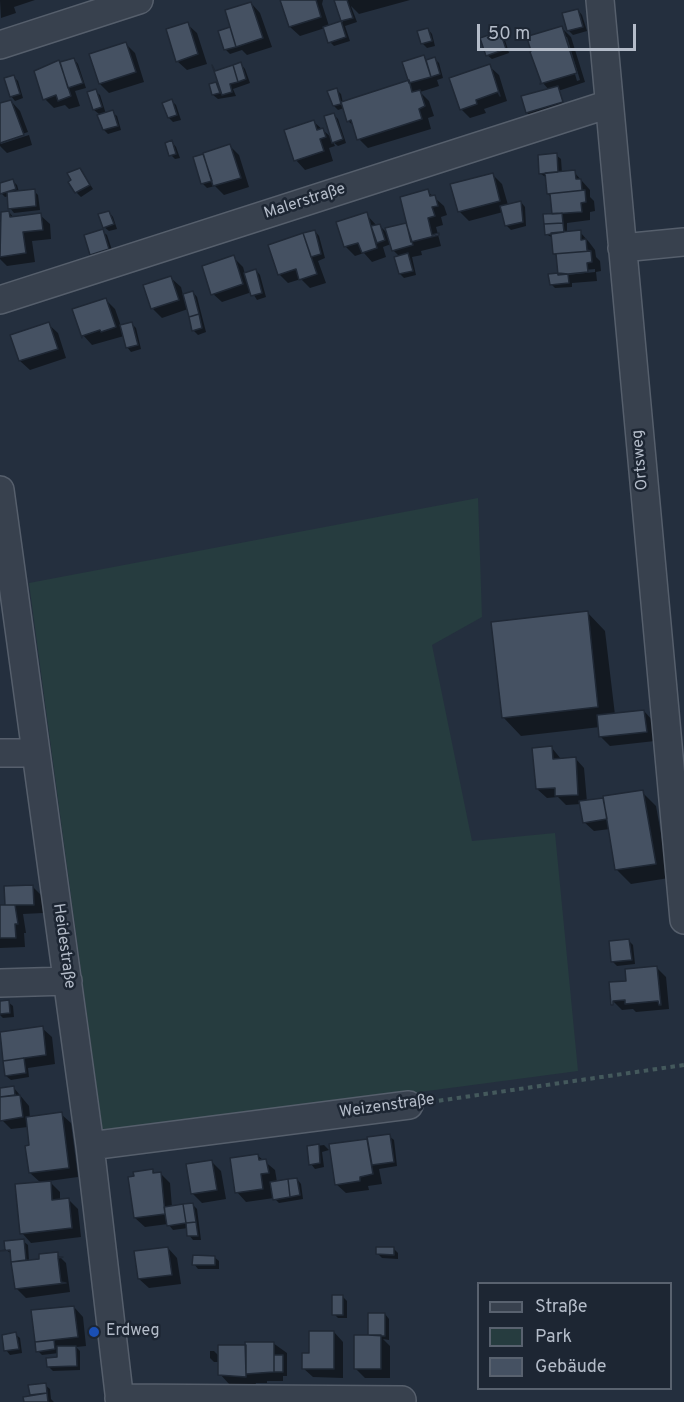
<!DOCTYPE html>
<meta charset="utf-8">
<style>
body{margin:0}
#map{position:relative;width:684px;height:1402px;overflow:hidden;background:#242f3e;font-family:Overpass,sans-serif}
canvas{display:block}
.legend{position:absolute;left:477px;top:1282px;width:195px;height:108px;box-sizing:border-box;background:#1d2633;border:2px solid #59626f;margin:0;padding:8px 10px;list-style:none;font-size:18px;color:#b4bcc9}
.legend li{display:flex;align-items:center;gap:12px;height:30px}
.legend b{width:30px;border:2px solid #59626f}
.scale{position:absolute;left:477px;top:24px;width:159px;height:27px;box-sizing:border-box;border:3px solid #b4bcc9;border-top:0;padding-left:8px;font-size:18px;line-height:21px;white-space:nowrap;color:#b4bcc9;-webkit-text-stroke:4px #1d2633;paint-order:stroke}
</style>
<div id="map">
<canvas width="684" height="1402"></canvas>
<ul class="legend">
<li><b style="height:8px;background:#38414e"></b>Straße</li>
<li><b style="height:16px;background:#263c3f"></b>Park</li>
<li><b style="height:16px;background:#455162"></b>Gebäude</li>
</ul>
<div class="scale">50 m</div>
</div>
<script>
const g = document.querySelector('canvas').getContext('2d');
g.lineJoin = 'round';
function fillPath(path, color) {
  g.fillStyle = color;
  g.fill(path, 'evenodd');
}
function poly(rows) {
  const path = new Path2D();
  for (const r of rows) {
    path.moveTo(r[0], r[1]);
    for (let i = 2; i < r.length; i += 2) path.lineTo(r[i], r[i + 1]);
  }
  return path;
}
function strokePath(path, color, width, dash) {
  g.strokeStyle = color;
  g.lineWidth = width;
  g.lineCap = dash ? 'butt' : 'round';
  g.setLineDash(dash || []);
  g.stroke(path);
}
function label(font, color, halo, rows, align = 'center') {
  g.font = font + ' Overpass,sans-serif';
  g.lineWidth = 5;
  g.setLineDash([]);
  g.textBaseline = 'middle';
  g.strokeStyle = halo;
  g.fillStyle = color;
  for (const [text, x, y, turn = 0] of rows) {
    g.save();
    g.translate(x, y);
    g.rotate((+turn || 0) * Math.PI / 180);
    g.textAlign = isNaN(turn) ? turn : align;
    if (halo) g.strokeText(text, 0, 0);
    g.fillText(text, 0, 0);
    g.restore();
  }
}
fillPath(poly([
 [478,498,482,617,432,645,472,841,555,833,578,1071,103,1134,29,583]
]), '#263c3f');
fillPath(poly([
 [0,0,35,0,14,7,16,13,1,18],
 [282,0,323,0,322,4,329,26,343,22,336,0,410,0,359,14,351,6,357,22,345,26,350,41,334,46,330,42,325,28,300,36,290,27],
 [251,3,260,13,272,47,247,55,242,50,230,54,226,50,220,32,232,28],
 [578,10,582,15,587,31,573,35,569,31],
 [187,24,197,33,207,64,187,70,177,61],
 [562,28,571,37,585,82,561,90,566,106,561,90,558,90,563,107,532,117,527,113,522,98,549,90,543,83],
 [564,37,567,37,580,80,577,81],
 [428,29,432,34,435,46,427,48,423,44,419,32],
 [499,33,504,37,509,53,492,59,487,55],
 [126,44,135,53,144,82,109,93,100,84],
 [424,57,428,61,435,59,439,63,443,78,437,80,439,86,420,92,429,101,434,116,428,118,431,129,368,148,359,139,355,127,348,121,344,108,338,110,334,106,336,89,341,94,343,103,410,82],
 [74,59,78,64,86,88,75,91,80,106,69,109,65,105,54,108,45,99,59,62,61,64],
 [241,64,245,69,250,83,233,89,236,96,218,99,213,95,210,85,219,82],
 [489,66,499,75,507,101,484,109,486,113,470,118,461,109],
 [14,77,18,81,23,98,15,101,11,96],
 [95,91,100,95,106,114,112,112,117,116,121,130,108,134,104,130,99,114,94,110],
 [11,101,20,111,28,132,1,141,1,144,29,135,32,145,7,153,0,146,0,105],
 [172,101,176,105,181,120,173,122,169,118],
 [334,115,338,119,346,143,338,146,333,142,335,146,329,148,333,161,305,170,296,160,314,122,333,139],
 [172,142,176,147,180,158,175,159,171,155],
 [230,146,239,155,249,187,224,195,215,186,207,188,203,184,195,158],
 [556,155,561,159,562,173,574,172,590,190,590,197,594,201,595,211,590,212,590,220,567,223,567,233,580,232,589,242,595,250,596,257,600,261,601,271,596,272,597,281,572,283,572,287,555,288,551,284,560,275,558,257,554,254,553,238,546,234,554,215,552,198,548,194,547,178,541,174],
 [595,269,595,272,567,275,565,272],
 [84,175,93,189,81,197,76,192],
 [493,175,502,184,508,205,521,202,525,207,526,226,511,230,506,225,503,212,469,221,459,211],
 [12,180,17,185,19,192,34,191,38,195,40,210,14,213,10,208,9,196,5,197,1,193,0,185],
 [427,191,444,206,447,215,441,217,443,225,436,227,441,246,421,251,422,255,412,257,416,275,404,278,400,274,400,257,393,250,391,244,383,247,386,257,372,262,364,253,355,256,346,247,338,223,366,214,377,226,379,225,388,234,387,229,408,224],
 [9,212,14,218,40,215,50,224,51,239,32,241,35,262,7,266,0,259,0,220,3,219],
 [109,212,113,217,117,229,109,231,104,227],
 [102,231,107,235,113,253,96,258,92,254],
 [315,231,319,236,325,258,318,261,326,283,310,288,301,279,288,283,279,274],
 [234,258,243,267,245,274,256,270,260,275,266,297,257,300,252,292,222,302,212,293],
 [171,278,181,287,183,295,193,292,197,297,206,332,198,335,194,331,188,309,162,318,153,309,145,286],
 [106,300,115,309,121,326,131,323,136,328,141,349,131,352,127,347,124,336,92,345,83,335],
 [48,324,58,333,66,358,30,370,20,361,12,335],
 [587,612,605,631,615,715,644,711,653,721,655,741,610,746,601,737,600,727,521,736,503,717],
 [552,748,561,759,575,758,584,768,587,802,642,792,656,806,669,878,631,884,616,869,610,829,594,831,584,822,581,804,566,805,558,797,547,798,537,789],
 [33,887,42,896,43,913,23,914,26,933,24,933,25,947,0,948,0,907,7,906],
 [629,941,633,945,635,964,617,966,613,962],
 [656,967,666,977,669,1009,636,1012,633,1009,622,1010,612,1000,628,982],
 [8,1002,13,1006,14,1017,3,1018,0,1015,0,1003],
 [42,1028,52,1037,55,1064,28,1068,29,1077,11,1080,6,1076],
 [14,1088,29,1106,30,1118,61,1114,71,1123,78,1177,49,1181,60,1192,60,1200,68,1199,78,1209,81,1237,31,1243,22,1233,41,1183,30,1173,31,1147,28,1127,11,1129,2,1120,0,1089],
 [389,1136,394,1140,397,1166,379,1169,382,1184,368,1186,369,1190,346,1193,336,1184,331,1146],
 [324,1145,329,1150,322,1152,324,1167,315,1169,311,1164,308,1147],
 [257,1155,275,1170,277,1182,297,1179,301,1184,303,1199,279,1203,274,1198,246,1202,237,1192],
 [212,1162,221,1171,226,1199,202,1203,192,1193],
 [152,1170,156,1174,161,1174,170,1183,172,1207,193,1205,197,1209,201,1240,193,1240,189,1235,188,1228,173,1230,168,1224,145,1227,135,1218],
 [23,1241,28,1245,29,1261,41,1260,57,1254,66,1263,70,1292,26,1298,16,1288,12,1254,6,1250],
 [168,1248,177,1258,181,1284,149,1288,139,1279],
 [394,1249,398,1253,398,1259,382,1258,378,1254],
 [214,1257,219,1261,219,1269,198,1269,194,1264],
 [343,1297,347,1301,347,1318,338,1318,334,1314],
 [74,1307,83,1317,86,1346,76,1347,80,1351,80,1370,53,1371,48,1366,59,1358,59,1353,42,1355,38,1351,33,1312],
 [385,1314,389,1319,389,1340,383,1339,390,1346,390,1378,365,1378,355,1368,370,1337],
 [334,1332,343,1342,343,1378,313,1377,303,1368,310,1354],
 [15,1334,20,1338,22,1353,10,1355,6,1350],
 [273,1343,287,1353,287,1376,283,1376,283,1381,267,1381,267,1383,256,1383,255,1386,229,1384,220,1374,220,1362,214,1362,210,1358,210,1351,214,1351,220,1357,247,1346],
 [45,1385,50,1389,51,1399,54,1402,25,1402,33,1397,31,1395]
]), '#0007');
const building = poly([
 [280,0,316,0,321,17,289,27,280,0],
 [334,0,347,0,353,18,341,21,334,0],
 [251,2,263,38,236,47,225,10,251,2],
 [578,9,583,27,567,31,562,13,578,9],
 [341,21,346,37,328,43,323,27,341,21],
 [188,22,198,54,176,62,166,29,188,22],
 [562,26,577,73,540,84,541,82,530,52,531,51,527,38,525,37,562,26],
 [230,27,236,47,224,50,218,31,230,27],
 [428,28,432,41,421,44,417,31,428,28],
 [500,31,506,49,486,56,480,38,500,31],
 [126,42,136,72,99,84,89,54,126,42],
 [424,55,431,77,409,83,402,62,424,55],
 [435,57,440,74,431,77,426,60,435,57],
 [74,58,83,83,68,88,60,62,74,58],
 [59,60,71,96,58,101,56,95,43,100,34,71,59,60],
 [241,62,246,79,238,82,233,65,241,62],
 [490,64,500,96,498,92,476,100,477,104,460,110,449,78,490,64],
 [212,65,215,71,233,65,238,82,230,84,232,92,222,95,212,65],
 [14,75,20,94,10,97,4,78,14,75],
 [409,80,412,92,420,90,425,106,419,109,422,119,357,140,351,120,347,122,341,102,409,80],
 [216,82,220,93,212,95,209,84,216,82],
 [558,86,563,102,526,113,521,96,558,86],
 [337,88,341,104,333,106,327,91,337,88],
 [96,89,102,107,93,110,87,92,96,89],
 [172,99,177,115,168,118,162,103,172,99],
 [11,100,24,135,0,143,0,103,11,100],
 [113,110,118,126,103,130,97,115,113,110],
 [334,113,343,139,332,143,324,116,334,113],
 [314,120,317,130,323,128,326,137,320,139,324,151,294,161,284,130,314,120],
 [172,140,176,154,169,156,165,143,172,140],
 [230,144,241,178,213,186,203,153,230,144],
 [557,153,558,172,539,174,538,155,557,153],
 [203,154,212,181,201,184,193,157,203,154],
 [80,168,90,185,75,193,68,182,71,180,67,173,80,168],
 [575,170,576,179,581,179,582,190,585,190,547,194,545,173,575,170],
 [493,173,500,201,458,212,450,184,493,173],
 [13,179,16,189,0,194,0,183,13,179],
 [35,189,36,206,8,209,7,192,35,189],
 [428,189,430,196,435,195,438,206,432,207,435,216,428,218,432,235,439,233,439,235,411,242,400,197,428,189],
 [585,190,586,202,581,203,582,212,552,214,550,194,547,194,585,190],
 [521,201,523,222,505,226,500,206,521,201],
 [9,211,10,217,41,213,43,230,23,232,26,253,0,257,1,212,9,211],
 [109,211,114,224,103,228,98,214,109,211],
 [367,212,377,248,362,253,358,243,344,247,336,222,367,212],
 [562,213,563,223,544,224,543,214,562,213],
 [406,223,413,245,392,251,385,228,406,223],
 [563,223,564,232,545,235,544,224,563,223],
 [380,224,385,240,377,243,371,226,380,224],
 [103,229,109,249,90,255,84,235,103,229],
 [315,230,321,254,311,257,303,233,315,230],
 [581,230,581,240,586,239,587,250,591,251,553,254,551,233,581,230],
 [303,233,317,274,299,280,296,269,278,275,268,245,303,233],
 [591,251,592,262,587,263,588,272,558,275,556,254,553,254,591,251],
 [408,253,413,271,399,274,394,257,408,253],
 [234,255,243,284,211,295,202,266,234,255],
 [256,269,262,293,251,296,244,273,256,269],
 [558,273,568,274,569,283,550,285,548,274,558,273],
 [171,276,179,300,151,309,143,285,171,276],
 [193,291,199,314,189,317,183,294,193,291],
 [106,298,116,327,101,332,100,330,82,336,82,338,72,309,106,298],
 [199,314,202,328,192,331,189,317,199,314],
 [49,322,58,349,19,361,10,335,49,322],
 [132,322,138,345,126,348,120,325,132,322],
 [588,611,598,707,502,718,491,622,588,611],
 [644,710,647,732,599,737,597,715,644,710],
 [552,746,553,759,576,757,578,795,555,796,555,788,536,789,532,748,552,746],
 [643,790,656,864,615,870,603,796,643,790],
 [603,798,607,819,583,823,579,801,603,798],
 [33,885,34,905,5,905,4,886,33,885],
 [0,905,15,905,18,924,15,924,16,938,0,938,0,905],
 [629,939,632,960,611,962,609,941,629,939],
 [657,966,661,1005,659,1005,658,1001,625,1004,625,1000,613,1001,613,1005,611,1005,609,982,626,981,625,969,657,966],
 [9,1000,10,1013,0,1014,0,1001,9,1000],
 [43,1026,46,1055,3,1061,0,1032,43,1026],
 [24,1058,26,1073,5,1076,3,1061,24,1058],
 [14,1086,15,1095,0,1097,0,1088,14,1086],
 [20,1095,23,1117,0,1121,0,1097,20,1095],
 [62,1112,69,1168,29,1173,25,1146,29,1145,26,1117,62,1112],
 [390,1134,394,1162,372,1165,367,1137,390,1134],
 [367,1139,373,1174,360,1177,360,1181,335,1185,329,1144,367,1139],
 [319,1144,320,1163,309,1165,307,1146,319,1144],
 [258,1154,259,1160,266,1159,269,1173,261,1174,263,1189,235,1193,230,1158,258,1154],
 [212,1160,217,1190,191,1194,186,1164,212,1160],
 [153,1169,153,1173,161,1172,165,1214,134,1218,128,1177,134,1176,133,1172,153,1169],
 [297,1178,300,1195,290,1197,288,1179,297,1178],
 [288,1179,290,1197,273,1200,270,1182,288,1179],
 [51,1181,52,1200,69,1198,72,1228,20,1234,15,1184,51,1181],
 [193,1203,196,1222,186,1223,183,1204,193,1203],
 [183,1204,186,1223,167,1226,164,1207,183,1204],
 [196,1222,198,1236,187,1236,186,1223,196,1222],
 [24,1239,26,1260,11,1262,10,1250,0,1251,5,1250,4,1241,24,1239],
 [168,1247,172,1275,138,1279,134,1251,168,1247],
 [376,1247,394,1247,394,1255,376,1254,376,1247],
 [58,1252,58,1257,63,1257,58,1258,61,1282,66,1283,15,1289,11,1262,39,1259,39,1254,58,1252],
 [193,1255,215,1256,215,1265,192,1265,193,1255],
 [332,1295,343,1295,343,1315,332,1315,332,1295],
 [74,1306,78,1337,35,1342,31,1310,74,1306],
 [368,1313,385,1313,385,1336,368,1335,368,1313],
 [309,1331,334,1331,334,1369,302,1369,302,1353,309,1353,309,1331],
 [16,1332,19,1349,4,1351,2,1335,16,1332],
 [354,1335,381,1335,381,1369,354,1369,354,1335],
 [54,1340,55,1349,36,1352,35,1342,54,1340],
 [245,1342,274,1342,274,1372,246,1374,245,1342],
 [218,1345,246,1345,246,1377,218,1375,218,1345],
 [57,1346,76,1346,77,1366,47,1367,46,1358,57,1357,57,1346],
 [274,1355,283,1355,283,1372,274,1372,274,1355],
 [46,1383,47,1393,30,1395,28,1385,46,1383],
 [47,1393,48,1402,24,1402,23,1397,47,1393]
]);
fillPath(building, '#455162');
strokePath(building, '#1f2835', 1.5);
const minor = poly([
 [600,0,684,920],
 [0,45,139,0],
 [622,248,684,242],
 [0,300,609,104],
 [0,490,90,1146,120,1402],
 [0,753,36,753],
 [0,983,68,981],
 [90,1146,409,1105],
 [119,1398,402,1400]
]);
strokePath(minor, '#565f6c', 30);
strokePath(poly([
 [430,1102,684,1065]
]), '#44595c', 4, [4.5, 4.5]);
strokePath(minor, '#38414e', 27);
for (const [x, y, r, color] of [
 [94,1332,6,"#1a4fb4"]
]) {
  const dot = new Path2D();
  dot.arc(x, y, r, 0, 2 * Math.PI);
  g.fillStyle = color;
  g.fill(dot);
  strokePath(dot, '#1d2633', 2);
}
label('16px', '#b4bcc9', '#1d2633', [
 ["Malerstraße",305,202,-18],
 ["Ortsweg",641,460,-95],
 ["Heidestraße",63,946,82],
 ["Weizenstraße",387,1107,-8]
]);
label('16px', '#b4bcc9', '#1d2633', [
 ["Erdweg",106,1332]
], 'left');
</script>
